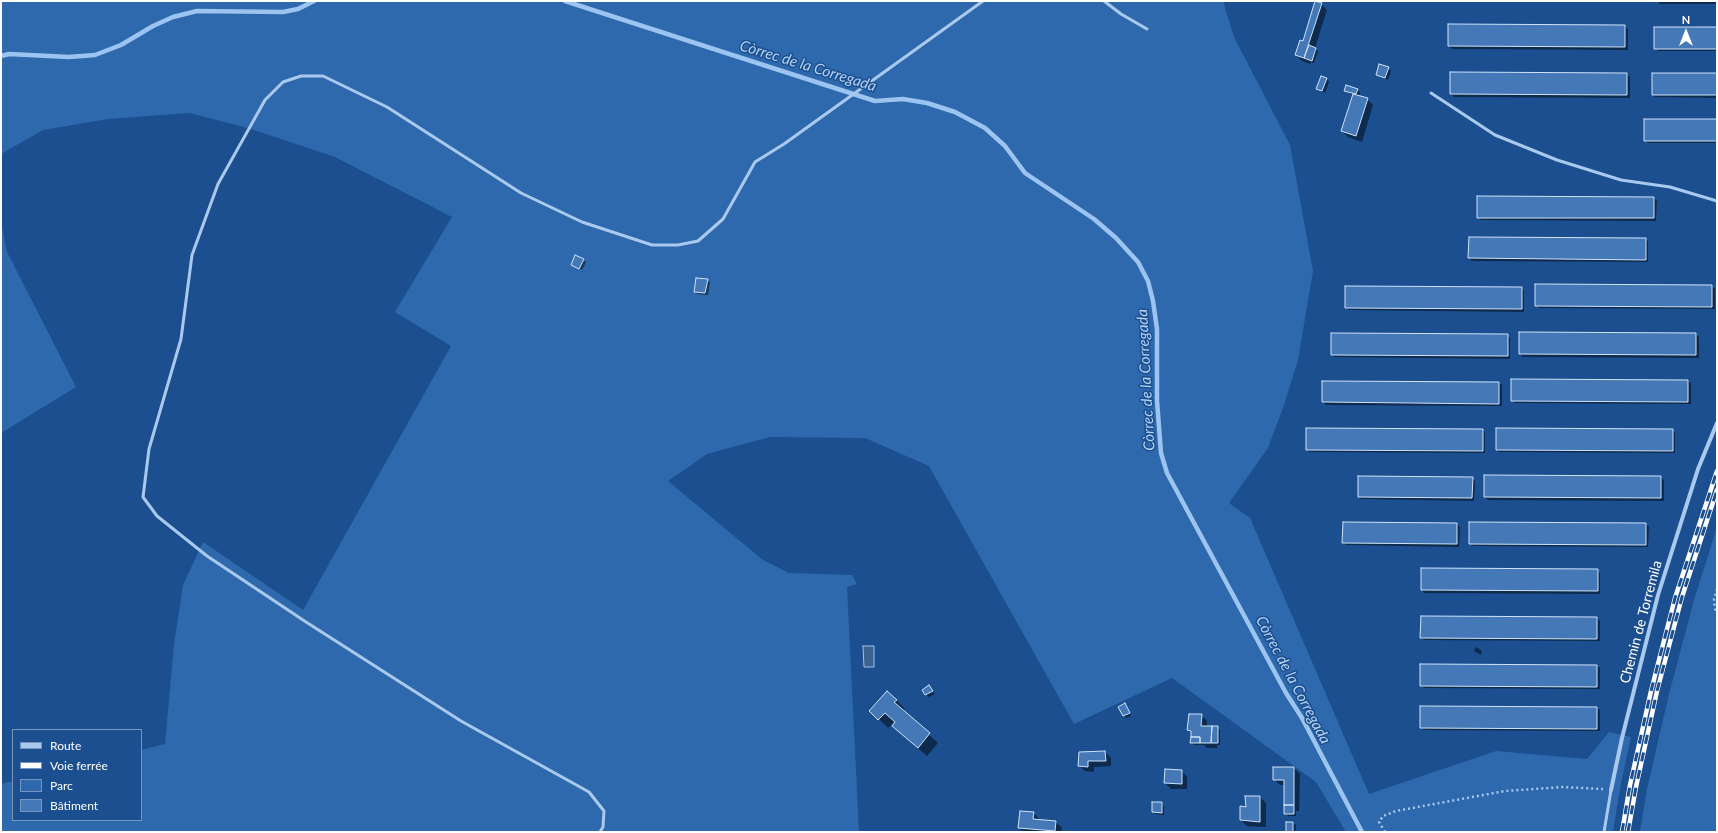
<!DOCTYPE html>
<meta charset="utf-8">
<style>
body{margin:0}
#map{position:relative;width:1718px;height:833px;overflow:hidden;background:#1b4f8f;font-family:Lato,sans-serif}
canvas{display:block}
.frame{position:absolute;inset:0;border:2px solid #fff;pointer-events:none}
.legend{position:absolute;left:12px;top:729px;width:130px;height:92px;box-sizing:border-box;background:#1b4f8f;border:1px solid #7695bc;margin:0;padding:5px 7px;list-style:none;font-size:12px;color:#fff}
.legend li{display:flex;align-items:center;gap:8px;height:20px}
.legend b{width:20px;border:1px solid #7695bc}
.north{position:absolute;left:1666px;top:12px;width:40px;height:40px;-webkit-text-stroke:3px #1b4f8f;paint-order:stroke;rotate:0deg;font-size:11px;font-weight:700;line-height:16px;text-align:center;color:#fff}
.north::after{content:'';display:block;margin:auto;width:14px;height:18px;background:#fff;clip-path:polygon(50% 0,100% 100%,50% 72%,0 100%)}
</style>
<div id="map">
<canvas width="1718" height="833"></canvas>
<div class="frame"></div>
<ul class="legend">
<li><b style="height:5px;background:#a9c9ee"></b>Route</li>
<li><b style="height:5px;background:#fff"></b>Voie ferrée</li>
<li><b style="height:11px;background:#2e69ad"></b>Parc</li>
<li><b style="height:11px;background:#4478b7"></b>Bâtiment</li>
</ul>
<div class="north">N</div>
</div>
<script>
const g = document.querySelector('canvas').getContext('2d');
g.lineJoin = 'round';
function fillPath(path, color) {
  g.fillStyle = color;
  g.fill(path, 'evenodd');
}
function poly(rows) {
  const path = new Path2D();
  for (const r of rows) {
    path.moveTo(r[0], r[1]);
    for (let i = 2; i < r.length; i += 2) path.lineTo(r[i], r[i + 1]);
  }
  return path;
}
function strokePath(path, color, width, dash) {
  g.strokeStyle = color;
  g.lineWidth = width;
  g.lineCap = dash ? 'butt' : 'round';
  g.setLineDash(dash || []);
  g.stroke(path);
}
function label(font, color, halo, rows, align = 'center') {
  g.font = font + ' Lato,sans-serif';
  g.lineWidth = 3;
  g.setLineDash([]);
  g.textBaseline = 'middle';
  g.strokeStyle = halo;
  g.fillStyle = color;
  for (const [text, x, y, turn = 0] of rows) {
    g.save();
    g.translate(x, y);
    g.rotate((+turn || 0) * Math.PI / 180);
    g.textAlign = isNaN(turn) ? turn : align;
    if (halo) g.strokeText(text, 0, 0);
    g.fillText(text, 0, 0);
    g.restore();
  }
}
fillPath(poly([
 [1,1,1223,1,1234,37,1290,145,1313,271,1298,360,1284,405,1268,448,1229,503,1250,518,1369,794,1496,751,1587,759,1609,732,1631,737,1621,783,1613,832,1346,832,1316,782,1172,678,1074,724,929,466,865,438,770,437,707,454,668,481,763,560,789,573,852,575,857,584,847,587,859,832,1,832,1,784,13,781,13,820,141,820,141,750,165,744,174,644,183,585,203,542,303,610,451,346,395,312,452,217,335,157,251,129,190,113,108,119,43,130,1,154],
 [1,222,7,252,76,387,1,433],
 [1717,527,1717,832,1640,832,1647,789,1669,694,1694,600]
]), '#2e69ad');
const water = poly([
 [863,646,874,646,874,667,864,667,863,646]
]);
fillPath(water, '#3c6290');
strokePath(water, '#9cc4f0', 1);
fillPath(poly([
 [1657,1,1717,1,1717,4,1660,4],
 [1321,4,1327,10,1315,48,1318,51,1314,63,1311,62,1310,64,1302,61,1296,55],
 [1449,25,1625,26,1628,29,1628,50,1452,49,1449,46],
 [1717,28,1717,51,1658,51,1655,48],
 [1388,68,1391,71,1388,80,1377,74],
 [1451,73,1627,74,1630,77,1630,98,1454,97,1451,94],
 [1717,74,1717,98,1655,97,1653,95],
 [1327,79,1329,82,1325,93,1317,89],
 [1358,90,1360,92,1359,97,1367,99,1373,105,1362,142,1348,137,1342,131,1353,95,1346,91],
 [1717,120,1717,143,1648,143,1645,140],
 [1654,198,1657,200,1656,221,1481,220,1478,217],
 [1470,238,1645,239,1648,241,1648,262,1472,261,1469,258],
 [583,260,586,262,582,270,573,264],
 [707,280,710,282,708,295,697,294,695,291],
 [1536,285,1712,286,1715,289,1715,309,1539,308,1536,305],
 [1522,288,1524,291,1524,312,1349,310,1346,308],
 [1520,333,1696,334,1699,337,1699,358,1523,357,1520,354],
 [1507,335,1510,338,1510,359,1334,357,1332,355],
 [1688,381,1691,383,1691,404,1515,403,1512,400],
 [1499,383,1502,385,1502,406,1326,405,1323,402],
 [1482,430,1485,432,1485,453,1309,452,1307,449],
 [1672,430,1675,432,1675,453,1499,452,1496,449],
 [1485,476,1661,477,1664,480,1664,501,1488,500,1485,497],
 [1472,478,1475,481,1474,501,1361,499,1359,497],
 [1457,524,1460,527,1459,547,1346,545,1343,543],
 [1646,524,1649,527,1648,547,1473,546,1470,544],
 [1597,570,1600,573,1600,594,1424,593,1422,590],
 [1597,618,1600,621,1600,641,1424,640,1421,638],
 [1476,647,1482,651,1481,655,1474,651],
 [1597,666,1600,668,1600,689,1424,688,1421,685],
 [931,689,935,694,929,697,923,691],
 [896,700,905,709,903,711,938,743,927,756,903,735,897,719,888,728,871,711],
 [1124,704,1131,716,1126,718,1120,707],
 [1597,708,1600,710,1600,731,1424,730,1421,727],
 [1201,715,1207,721,1207,727,1217,727,1220,730,1220,745,1217,745,1217,748,1207,748,1204,745,1194,745,1191,742,1192,733,1188,729],
 [1105,752,1111,758,1111,766,1094,767,1094,772,1085,771,1079,765,1080,753],
 [1294,768,1300,774,1299,811,1296,811,1296,816,1288,816,1285,813,1285,785,1280,785,1274,779],
 [1182,771,1187,777,1187,789,1171,789,1165,783],
 [1260,797,1266,803,1266,827,1247,826,1241,820],
 [1161,803,1164,806,1164,815,1155,814,1153,811],
 [1034,813,1039,819,1039,821,1056,822,1062,828,1061,832,1023,832,1019,828],
 [1293,823,1296,825,1296,832,1287,832]
]), '#0007');
strokePath(poly([
 [565,1,875,101,903,99,927,103,955,112,985,128,1005,146,1025,173,1094,219,1116,238,1138,262,1148,281,1153,301,1157,329,1157,401,1161,453,1167,473,1286,693,1302,718,1362,832],
 [1,56,9,54,69,57,95,55,121,45,153,26,173,17,197,11,283,12,298,9,314,1]
]), '#9cc4f0', 4.5);
const building = poly([
 [1315,1,1322,3,1304,58,1295,55,1300,40,1303,41,1315,1],
 [1448,24,1625,25,1625,47,1448,46,1448,24],
 [1654,27,1717,27,1717,49,1654,49,1654,27],
 [1309,45,1316,48,1312,61,1304,58,1309,45],
 [1379,64,1389,67,1385,78,1376,75,1379,64],
 [1450,72,1627,73,1627,95,1450,94,1450,72],
 [1652,73,1717,73,1717,95,1652,95,1652,73],
 [1321,76,1327,78,1322,91,1316,89,1321,76],
 [1346,85,1358,89,1356,94,1344,91,1346,85],
 [1353,94,1368,98,1356,136,1341,131,1353,94],
 [1644,119,1717,119,1717,141,1644,141,1644,119],
 [1477,196,1654,197,1654,218,1477,218,1477,196],
 [1469,237,1646,238,1646,260,1468,258,1469,237],
 [575,255,584,259,579,269,571,265,575,255],
 [696,278,708,279,705,293,694,292,696,278],
 [1535,284,1712,285,1712,307,1535,306,1535,284],
 [1345,286,1522,287,1522,309,1345,308,1345,286],
 [1519,332,1696,333,1696,355,1519,354,1519,332],
 [1331,333,1508,334,1508,356,1331,355,1331,333],
 [1511,379,1688,380,1688,402,1511,401,1511,379],
 [1322,381,1499,382,1499,404,1322,402,1322,381],
 [1306,428,1483,429,1483,451,1306,450,1306,428],
 [1496,428,1673,429,1673,451,1496,450,1496,428],
 [1484,475,1661,476,1661,498,1484,497,1484,475],
 [1358,476,1473,477,1472,498,1358,497,1358,476],
 [1343,522,1457,523,1457,544,1342,543,1343,522],
 [1469,522,1646,523,1646,545,1469,544,1469,522],
 [1421,568,1598,569,1598,591,1421,590,1421,568],
 [1421,616,1597,617,1597,639,1420,638,1421,616],
 [1420,664,1597,665,1597,687,1420,686,1420,664],
 [929,685,933,691,925,695,922,690,929,685],
 [887,691,897,700,894,702,930,733,918,748,892,726,895,722,885,713,878,720,869,711,887,691],
 [1125,703,1130,713,1123,716,1118,707,1125,703],
 [1420,706,1597,707,1597,729,1420,728,1420,706],
 [1189,714,1202,714,1201,726,1212,726,1211,743,1200,743,1200,737,1191,737,1191,731,1187,730,1189,714],
 [1212,726,1218,726,1218,743,1211,743,1212,726],
 [1191,737,1200,737,1200,743,1190,743,1191,737],
 [1105,751,1106,761,1088,761,1088,767,1078,766,1079,752,1105,751],
 [1273,767,1294,767,1294,805,1284,805,1284,780,1273,780,1273,767],
 [1165,769,1182,770,1182,784,1164,783,1165,769],
 [1245,796,1260,796,1260,822,1240,820,1240,806,1246,807,1245,796],
 [1152,802,1162,802,1162,813,1152,812,1152,802],
 [1284,805,1294,805,1294,814,1284,814,1284,805],
 [1020,811,1034,812,1033,819,1056,821,1055,831,1018,828,1020,811],
 [1286,822,1293,822,1293,832,1286,832,1286,822]
]);
fillPath(building, '#4478b7');
strokePath(building, '#cfe3fa', 1);
strokePath(poly([
 [1717,589,1714,599,1715,609,1717,611],
 [1385,832,1379,822,1383,816,1396,811,1505,791,1563,787,1603,789]
]), '#a9c9ee', 2.5, [2, 3]);
strokePath(poly([
 [1104,1,1121,14,1147,29],
 [1431,93,1495,135,1557,160,1621,180,1670,187,1717,201],
 [600,832,603,827,604,811,589,792,461,721,306,622,207,556,157,516,143,497,149,449,181,339,192,255,218,184,265,100,283,82,301,76,323,76,387,107,521,193,582,222,652,245,678,245,698,241,723,219,755,162,784,144,983,1],
 [1604,832,1611,790]
]), '#a9c9ee', 3);
strokePath(poly([
 [1611,790,1622,738,1658,595,1698,469,1717,423]
]), '#a9c9ee', 4);
const rail = poly([
 [1622,832,1630,785,1651,691,1675,598,1717,471],
 [1628,832,1636,787,1657,691,1682,597,1717,490]
]);
strokePath(rail, '#fff', 4.5);
strokePath(rail, '#1b4f8f', 3, [9]);
label('14px', '#fff', '#1b4f8f', [
 ["Chemin de Torremila",1641,622,-75]
]);
label('italic 15px', '#b5d3f5', '#1b4f8f', [
 ["Còrrec de la Corregada",808,66,17],
 ["Còrrec de la Corregada",1146,380,-93],
 ["Còrrec de la Corregada",1293,680,62]
]);
</script>
